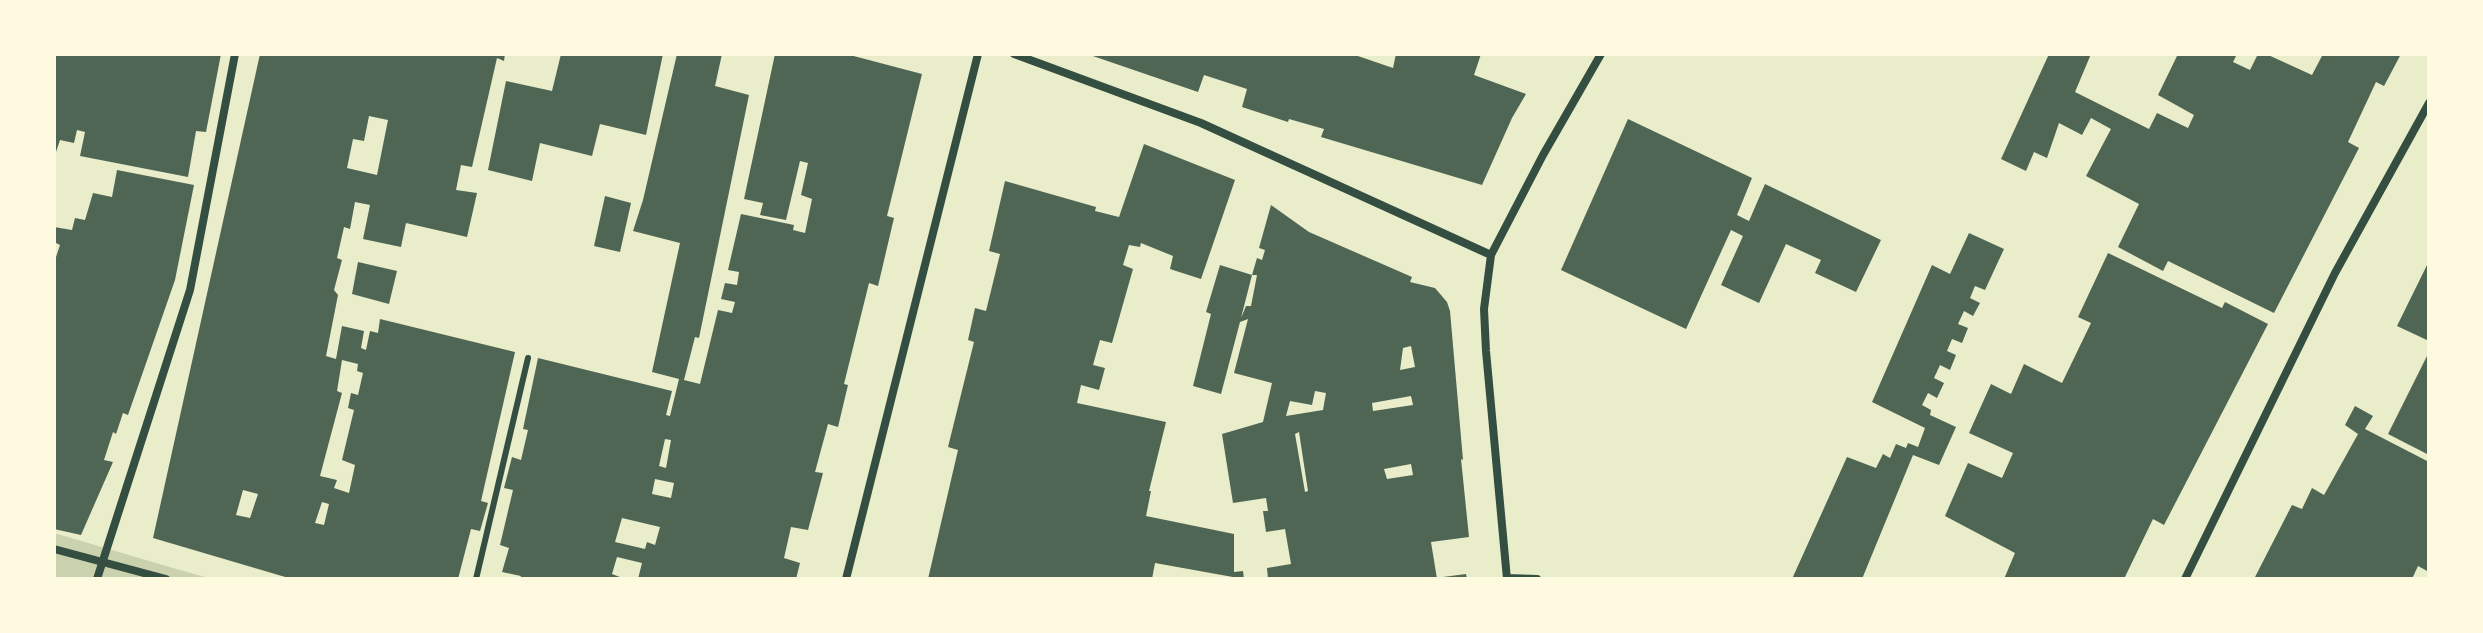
<!DOCTYPE html>
<style>
body{margin:0}
#map{position:relative;width:2483px;height:633px;overflow:hidden;background:#e9edc9;font-family:"Archivo Narrow",sans-serif}
canvas{display:block}
.frame{position:absolute;inset:0;border:56px solid #fefae0;pointer-events:none}
</style>
<div id="map">
<canvas width="2483" height="633"></canvas>
<div class="frame"></div>
</div>
<script>
const g = document.querySelector('canvas').getContext('2d');
g.lineJoin = 'round';
function fillPath(path, color) {
  g.fillStyle = color;
  g.fill(path, 'evenodd');
}
function poly(rows) {
  const path = new Path2D();
  for (const r of rows) {
    path.moveTo(r[0], r[1]);
    for (let i = 2; i < r.length; i += 2) path.lineTo(r[i], r[i + 1]);
  }
  return path;
}
function strokePath(path, color, width, dash) {
  g.strokeStyle = color;
  g.lineWidth = width;
  g.lineCap = dash ? 'butt' : 'round';
  g.setLineDash(dash || []);
  g.stroke(path);
}
fillPath(poly([
 [54,533,180,570,212,579,54,579]
]), '#cad2ad');
fillPath(poly([
 [54,54,221,54,206,132,196,131,188,177,80,156,85,132,77,130,74,143,60,140,54,158],
 [260,54,505,54,504,61,497,58,472,167,461,165,456,190,477,193,467,237,406,223,401,247,363,239,370,205,355,202,350,229,344,227,337,258,342,260,334,290,338,295,326,356,336,359,342,326,364,331,361,348,366,350,370,331,378,333,380,319,515,352,481,501,488,503,480,531,471,529,458,579,292,579,153,538],
 [369,116,388,120,377,175,347,168,353,139,364,141],
 [342,360,358,364,357,371,363,373,358,395,351,393,348,408,354,410,342,460,355,465,349,493,334,488,337,480,320,476,342,393,337,391],
 [243,490,258,494,250,518,236,515],
 [322,502,329,504,324,525,315,523],
 [561,54,663,54,646,135,600,124,592,156,540,143,532,181,488,170,506,81,552,91],
 [677,54,722,54,715,86,749,95,699,338,695,337,684,380,700,384,718,310,732,313,735,302,721,299,725,283,737,285,739,272,728,270,741,214,794,225,793,230,805,233,812,199,801,195,808,163,800,161,786,220,760,215,763,203,744,199,775,54,846,54,922,74,887,216,894,218,878,286,869,283,844,384,848,385,838,427,828,424,815,472,823,473,808,530,791,527,784,558,800,563,796,579,638,579,642,563,617,557,612,574,625,579,520,579,521,576,502,572,509,548,500,545,513,490,504,488,512,457,521,460,528,430,523,429,538,358,672,391,666,415,670,416,679,379,652,372,680,243,633,231,643,200],
 [665,439,671,440,666,468,659,466],
 [655,479,674,483,671,498,652,494],
 [622,518,660,527,655,545,647,542,645,549,615,542],
 [1087,54,1352,54,1393,68,1396,54,1481,54,1474,75,1526,94,1512,118,1482,185,1321,137,1324,129,1289,119,1288,122,1242,107,1247,89,1204,75,1198,92],
 [2049,54,2091,54,2075,92,2149,129,2157,113,2188,128,2194,115,2158,95,2178,54,2237,54,2233,62,2250,70,2258,54,2266,54,2312,75,2323,54,2401,54,2384,86,2376,82,2348,142,2359,148,2274,313,2168,261,2163,271,2118,247,2139,204,2086,176,2111,129,2091,118,2082,135,2059,123,2047,158,2034,152,2026,171,2001,159],
 [1628,119,1752,178,1737,215,1749,221,1765,184,1881,240,1856,292,1815,273,1821,260,1786,244,1759,303,1721,285,1743,236,1731,230,1686,329,1561,270],
 [1144,144,1235,180,1201,279,1170,269,1173,256,1141,243,1140,247,1129,245,1123,265,1133,269,1112,343,1100,340,1093,365,1105,368,1099,390,1081,385,1077,403,1166,422,1149,491,1151,491,1146,516,1234,534,1234,572,1243,571,1244,579,1155,563,1152,579,928,579,958,450,948,447,974,342,968,340,975,308,986,311,1000,254,989,251,1005,181,1096,207,1095,211,1119,217],
 [117,170,194,185,175,280,128,415,123,413,116,434,113,432,104,460,113,462,81,535,54,529,54,263,60,245,54,242,54,227,72,230,75,218,85,220,93,193,112,197],
 [605,196,631,203,620,252,594,246],
 [1271,205,1309,232,1412,277,1410,282,1435,288,1447,302,1450,311,1463,460,1461,459,1469,537,1431,542,1437,579,1268,579,1267,568,1291,564,1285,529,1266,532,1263,511,1268,511,1266,498,1233,503,1222,434,1263,422,1272,383,1234,373,1248,319,1240,322,1221,394,1193,386,1211,314,1206,312,1220,265,1252,275,1241,318,1246,306,1251,306,1257,275,1252,275,1257,258,1262,260,1265,250,1259,248],
 [1411,346,1415,367,1400,370,1403,348],
 [1315,391,1326,393,1323,410,1286,416,1290,401,1312,405],
 [1411,396,1413,405,1373,411,1372,403],
 [1299,432,1308,491,1305,492,1295,434],
 [1411,464,1413,475,1387,479,1384,469],
 [1969,233,2004,249,1985,290,1975,286,1970,298,1980,303,1973,316,1964,311,1958,324,1968,328,1962,343,1952,339,1947,351,1956,355,1950,370,1940,365,1934,378,1944,383,1937,398,1928,393,1922,405,1931,410,1930,415,1956,427,1939,465,1913,455,1862,579,1792,579,1847,457,1876,468,1883,454,1890,458,1896,444,1906,448,1908,443,1918,447,1925,428,1872,402,1932,265,1950,274],
 [2108,253,2222,308,2225,302,2268,324,2164,525,2153,519,2124,579,2004,579,2015,553,1945,516,1968,463,2002,478,2013,453,1969,433,1991,384,2011,394,2024,364,2062,383,2091,323,2078,317],
 [2429,261,2429,341,2397,326],
 [358,262,397,271,389,304,352,294],
 [2429,352,2429,455,2388,434],
 [2355,406,2373,416,2365,429,2429,462,2429,572,2418,566,2412,579,2255,577,2292,505,2302,509,2312,488,2324,495,2358,434,2345,425],
 [1466,574,1467,579,1443,579,1443,577]
]), '#4f6655');
strokePath(poly([
 [476,579,528,358]
]), '#344e41', 6);
strokePath(poly([
 [1014,54,1201,123,1491,255],
 [54,549,166,579],
 [1507,578,1537,579],
 [97,579,190,290,235,54],
 [846,579,978,54],
 [1507,579,1486,351,1484,309,1491,255,1543,155,1601,54],
 [2185,579,2335,273,2429,103]
]), '#344e41', 8);
</script>
